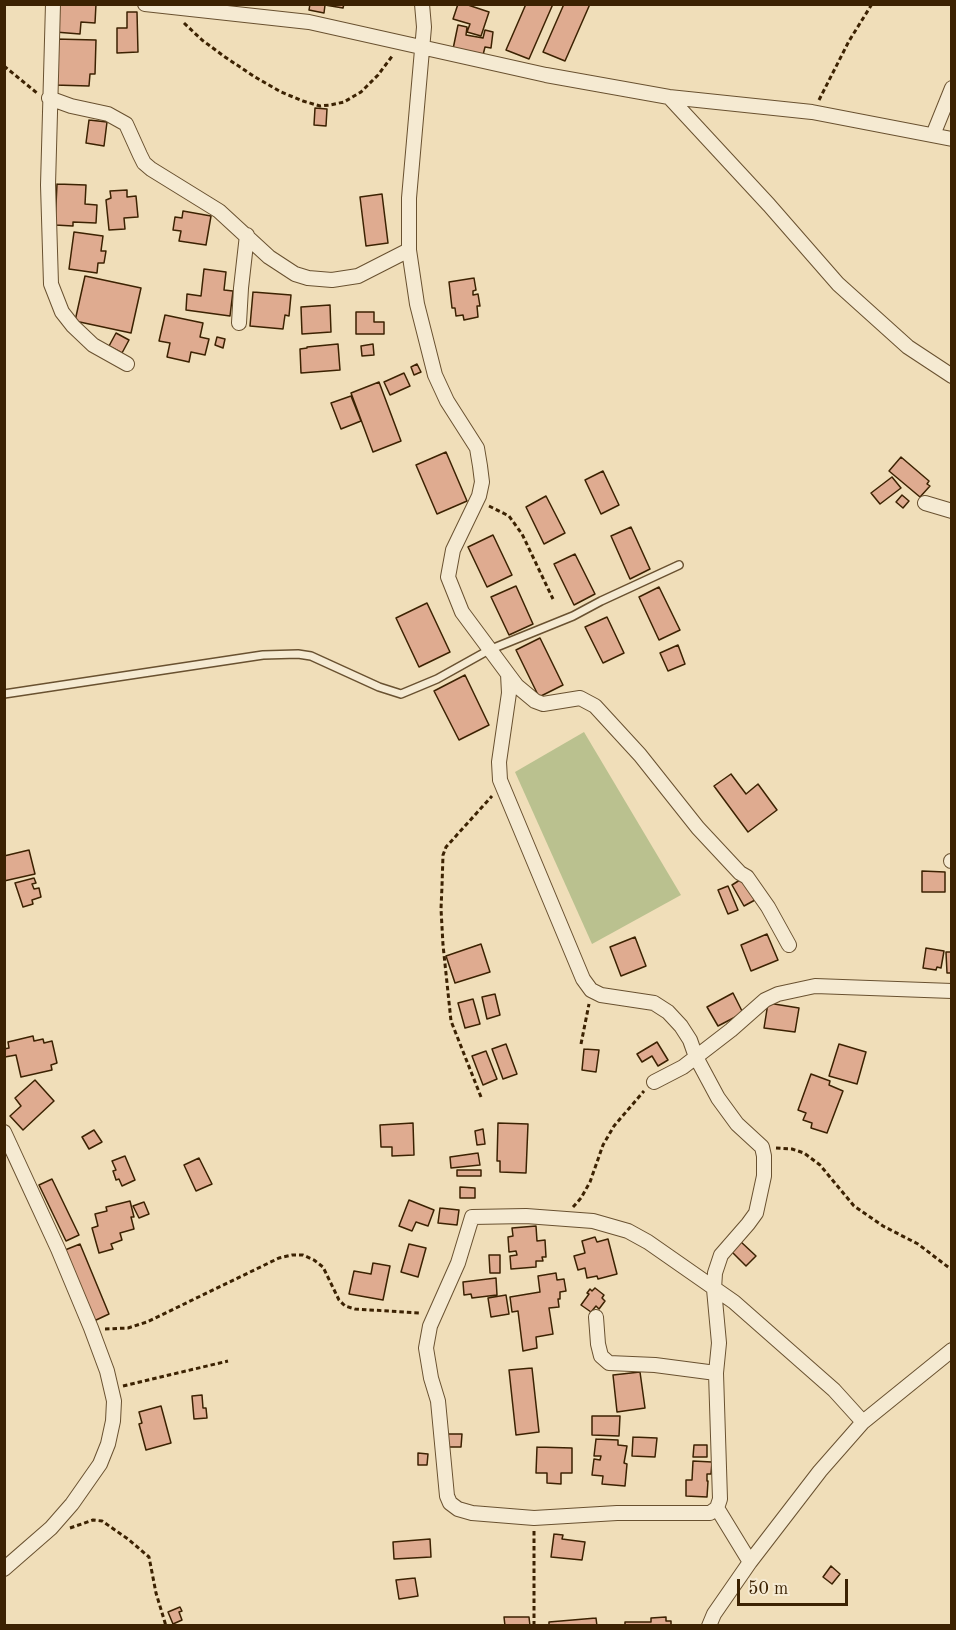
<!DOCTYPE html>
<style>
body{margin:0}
#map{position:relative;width:956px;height:1630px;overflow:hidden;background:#f0deb9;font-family:"Old Standard TT",serif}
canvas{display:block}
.frame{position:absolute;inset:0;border:6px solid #3c2202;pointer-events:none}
.scale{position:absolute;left:737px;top:1579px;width:111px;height:27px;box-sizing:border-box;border:3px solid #3c2202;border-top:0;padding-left:8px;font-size:18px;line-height:21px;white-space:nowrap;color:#3c2202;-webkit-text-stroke:4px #f5ead2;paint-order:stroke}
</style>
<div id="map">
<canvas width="956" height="1630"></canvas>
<div class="frame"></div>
<div class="scale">50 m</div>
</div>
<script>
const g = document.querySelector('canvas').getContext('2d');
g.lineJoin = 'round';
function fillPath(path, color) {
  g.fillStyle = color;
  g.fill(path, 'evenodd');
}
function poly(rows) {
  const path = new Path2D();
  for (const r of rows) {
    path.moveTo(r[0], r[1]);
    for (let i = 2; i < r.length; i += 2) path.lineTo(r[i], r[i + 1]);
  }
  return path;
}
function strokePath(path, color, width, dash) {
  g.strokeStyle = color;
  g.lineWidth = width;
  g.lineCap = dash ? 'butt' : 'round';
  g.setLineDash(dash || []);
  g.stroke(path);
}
fillPath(poly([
 [584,732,681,895,592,944,515,772]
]), '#bac18f');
const building = poly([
 [56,4,96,4,95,23,81,22,80,34,55,32,56,4],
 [310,4,344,4,343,8,325,5,324,13,309,10,310,4],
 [458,4,465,4,489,12,481,36,467,32,470,24,453,19,458,4],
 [526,4,553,4,529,59,506,50,526,4],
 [564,4,590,4,565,61,543,52,564,4],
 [127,12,137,12,138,52,117,53,117,28,127,28,127,12],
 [458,25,467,27,466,35,483,38,485,30,493,32,491,48,485,47,483,55,453,49,458,25],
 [55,39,96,40,95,74,90,74,89,86,54,85,55,39],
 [315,108,327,109,326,126,314,125,315,108],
 [89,120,107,122,104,146,86,143,89,120],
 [57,184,86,185,85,204,97,205,96,223,73,222,73,226,55,225,57,184],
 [127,190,127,197,136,196,138,217,124,218,125,229,109,230,106,200,111,198,110,191,127,190],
 [382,194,388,243,366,246,360,197,382,194],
 [183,211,211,216,206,245,179,241,181,231,173,230,175,217,182,218,183,211],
 [74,232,103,236,101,251,106,251,104,263,98,263,97,273,69,269,74,232],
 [204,269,226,272,224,290,233,291,230,316,186,310,187,294,201,296,204,269],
 [85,276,141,288,131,333,75,321,85,276],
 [474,278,476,290,473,291,473,295,478,294,480,306,477,306,478,317,464,320,463,315,456,316,455,308,452,308,449,282,474,278],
 [253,292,291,295,289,316,285,315,283,329,250,326,253,292],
 [330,305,331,332,302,334,301,307,330,305],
 [356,312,374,312,374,322,384,322,384,334,356,334,356,312],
 [165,315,203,323,200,337,209,339,205,355,191,352,189,362,167,357,170,343,159,341,165,315],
 [116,333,129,340,122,353,109,346,116,333],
 [217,337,225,339,223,348,215,345,217,337],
 [338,344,340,370,301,373,300,349,307,348,307,347,338,344],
 [373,344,374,355,362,356,361,346,373,344],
 [417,364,421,372,414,375,411,367,417,364],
 [404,373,410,386,390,395,384,382,404,373],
 [379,382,401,441,373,452,351,393,379,382],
 [351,396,361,421,341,429,331,403,351,396],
 [446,452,467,501,437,514,416,465,446,452],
 [901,457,929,481,927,484,930,486,920,497,889,471,901,457],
 [603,471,619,505,601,514,585,480,603,471],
 [892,477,901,488,880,504,871,493,892,477],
 [902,495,909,501,903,508,896,502,902,495],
 [546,496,565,533,544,544,526,507,546,496],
 [631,527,650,569,630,579,611,536,631,527],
 [493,535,512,575,487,587,468,547,493,535],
 [575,554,595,594,574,605,554,564,575,554],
 [516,586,533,624,509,635,491,597,516,586],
 [659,587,680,630,659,640,639,597,659,587],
 [427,603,450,652,419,667,396,618,427,603],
 [607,617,624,653,603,663,585,627,607,617],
 [540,638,563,685,539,697,516,650,540,638],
 [678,645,685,664,668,671,660,653,678,645],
 [465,675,489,725,459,740,434,691,465,675],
 [731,774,746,794,758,784,777,810,748,832,714,786,731,774],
 [29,850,35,874,4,881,4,856,29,850],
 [922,871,945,872,945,892,922,892,922,871],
 [34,878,36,883,32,884,34,889,39,888,41,897,32,900,33,904,23,907,15,883,34,878],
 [743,878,755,900,744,906,732,885,743,878],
 [728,886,738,910,728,914,718,890,728,886],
 [767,934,778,960,751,971,741,945,767,934],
 [635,937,646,966,621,976,610,947,635,937],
 [481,944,490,972,455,983,446,956,481,944],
 [926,948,944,951,941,968,937,967,936,970,923,968,926,948],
 [946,952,952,952,952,973,947,973,946,952],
 [733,993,743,1013,718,1026,707,1007,733,993],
 [495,994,500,1015,487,1019,482,997,495,994],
 [473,999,480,1024,465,1028,458,1003,473,999],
 [768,1003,799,1008,795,1032,764,1028,768,1003],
 [33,1036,34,1041,43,1039,44,1043,52,1041,57,1063,51,1065,52,1070,21,1077,16,1055,5,1057,4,1049,9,1048,8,1042,33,1036],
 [657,1042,668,1060,658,1066,652,1056,642,1062,637,1054,657,1042],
 [506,1044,517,1074,503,1079,492,1049,506,1044],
 [839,1044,866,1052,857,1084,829,1076,839,1044],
 [584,1049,599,1050,596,1072,582,1070,584,1049],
 [486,1051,497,1079,483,1085,472,1056,486,1051],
 [811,1074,830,1081,829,1085,843,1091,827,1133,811,1128,812,1123,803,1120,806,1113,798,1110,811,1074],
 [35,1080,54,1101,23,1130,10,1116,21,1106,15,1098,35,1080],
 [413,1123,414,1155,392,1156,392,1147,381,1147,380,1125,413,1123],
 [498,1123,528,1124,526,1173,500,1172,500,1161,497,1161,498,1123],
 [483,1129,485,1144,477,1145,475,1131,483,1129],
 [94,1130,102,1142,89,1149,82,1137,94,1130],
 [478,1153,480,1165,451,1168,450,1157,478,1153],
 [125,1156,135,1180,122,1186,119,1179,116,1180,113,1171,116,1170,112,1161,125,1156],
 [199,1158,212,1184,196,1191,184,1165,199,1158],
 [457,1170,481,1170,481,1176,457,1176,457,1170],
 [52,1179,79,1235,66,1241,39,1185,52,1179],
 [460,1187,475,1188,475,1198,460,1198,460,1187],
 [409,1200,434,1210,428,1226,416,1222,412,1231,399,1226,409,1200],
 [130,1201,134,1217,131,1217,134,1229,120,1233,122,1240,111,1244,113,1249,99,1253,92,1228,98,1226,95,1214,107,1211,106,1207,130,1201],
 [144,1202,149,1214,139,1218,133,1206,144,1202],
 [440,1208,459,1210,457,1225,438,1223,440,1208],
 [536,1226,537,1241,545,1240,546,1257,542,1257,543,1261,536,1261,536,1267,511,1269,510,1256,517,1255,516,1251,509,1252,508,1237,513,1236,512,1228,536,1226],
 [595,1237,597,1242,608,1239,617,1274,598,1279,597,1276,587,1278,585,1268,578,1270,574,1256,585,1253,582,1241,595,1237],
 [740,1241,756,1256,746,1266,731,1251,740,1241],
 [80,1244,109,1314,94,1321,65,1250,80,1244],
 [409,1244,426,1248,418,1277,401,1272,409,1244],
 [489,1255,500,1255,500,1273,490,1273,489,1255],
 [373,1263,390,1266,383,1300,349,1294,354,1271,371,1274,373,1263],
 [556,1273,557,1280,564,1279,566,1291,560,1292,560,1299,558,1299,559,1307,549,1308,553,1334,536,1337,537,1348,523,1351,518,1311,512,1312,510,1297,540,1292,538,1276,556,1273],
 [496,1278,497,1295,472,1298,471,1294,464,1295,463,1282,496,1278],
 [595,1288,604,1295,602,1298,605,1301,599,1309,596,1306,591,1312,581,1305,589,1294,587,1293,590,1289,592,1291,595,1288],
 [506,1295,509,1314,491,1317,488,1298,506,1295],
 [532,1368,539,1432,516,1435,509,1370,532,1368],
 [640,1372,645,1408,617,1412,613,1375,640,1372],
 [202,1395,203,1408,206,1408,207,1418,194,1419,192,1396,202,1395],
 [161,1406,171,1443,146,1450,139,1424,142,1423,139,1412,161,1406],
 [592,1416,620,1416,619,1436,592,1435,592,1416],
 [448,1434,462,1434,461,1447,447,1447,448,1434],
 [633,1437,657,1438,655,1457,632,1456,633,1437],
 [596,1439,618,1440,618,1445,627,1446,624,1463,627,1464,625,1486,602,1484,603,1476,592,1475,594,1459,600,1460,601,1456,594,1456,596,1439],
 [694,1445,707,1445,707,1457,693,1457,694,1445],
 [537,1447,572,1448,572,1473,561,1473,561,1484,547,1483,547,1473,536,1473,537,1447],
 [418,1453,428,1454,427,1465,418,1465,418,1453],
 [693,1461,712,1462,711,1474,707,1474,707,1481,708,1481,707,1497,686,1496,686,1480,692,1480,693,1461],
 [554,1534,563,1535,562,1539,585,1542,582,1560,551,1557,554,1534],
 [430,1539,431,1557,394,1559,393,1542,430,1539],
 [831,1566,840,1574,832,1584,823,1577,831,1566],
 [415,1578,418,1596,399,1599,396,1580,415,1578],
 [180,1607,182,1611,179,1612,182,1620,173,1624,168,1612,180,1607],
 [504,1617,529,1617,530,1626,505,1626,504,1617],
 [666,1617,666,1621,671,1621,671,1626,625,1626,625,1622,651,1622,651,1618,666,1617],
 [596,1618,597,1626,549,1626,549,1622,596,1618]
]);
fillPath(building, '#dfab90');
strokePath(building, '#3c2202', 1.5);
const service = poly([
 [4,694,263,655,298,654,311,656,379,687,401,694,437,679,489,650,573,616,601,601,679,565]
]);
const minor = poly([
 [53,4,48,185,51,284,62,312,73,326,93,345,127,364],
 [145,4,309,22,546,75,669,97,812,112,952,139],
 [422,4,424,27,409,198,409,250,417,304,435,375,447,401,477,448,480,466,482,482,479,496,453,550,448,577,462,612,508,674,509,693,499,762,500,780,583,979,591,990,601,995,654,1003,668,1012,681,1026,690,1040,696,1057,718,1098,737,1124,762,1147,764,1156,764,1176,756,1213,748,1224,721,1255,715,1273,714,1289,719,1343,716,1373,720,1499,717,1508,750,1562,714,1614,709,1626],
 [669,97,769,205,838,284,908,347,952,376],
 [49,98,71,106,108,114,126,124,140,155,144,163,151,169,219,211,269,257,295,274,308,278,332,280,358,276,409,250],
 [933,135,952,88],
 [239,323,241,288,247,235],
 [925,503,952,511],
 [508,674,517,686,535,701,543,704,580,698,595,706,640,755,698,828,740,873,747,877,768,907,789,945],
 [951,861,952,861],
 [654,1082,683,1067,731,1030,765,1000,778,994,815,986,952,991],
 [4,1132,58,1249,91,1328,107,1371,114,1401,113,1421,108,1444,100,1464,72,1504,51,1528,4,1569],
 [596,1317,598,1344,601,1356,609,1363,655,1365,716,1373],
 [717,1508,710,1513,617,1513,534,1518,472,1513,458,1509,450,1503,447,1496,438,1401,431,1378,426,1348,430,1326,458,1263,472,1217,526,1216,593,1221,628,1231,648,1242,734,1302,834,1390,863,1422],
 [750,1562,820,1471,863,1422,952,1350]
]);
strokePath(service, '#695130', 10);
strokePath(minor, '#695130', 16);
strokePath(poly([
 [184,23,202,40,225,57,255,77,281,92,303,101,320,106,330,105,344,102,361,92,378,75,393,55],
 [4,66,37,93],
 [819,100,849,41,872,4],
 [489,506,509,516,522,534,553,599],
 [581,1044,589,1004],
 [481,1097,451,1021,443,945,441,909,442,886,443,855,446,847,492,796],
 [776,1148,792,1149,804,1153,820,1165,854,1206,883,1226,918,1244,952,1270],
 [573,1207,581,1198,590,1182,603,1145,614,1126,644,1091],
 [105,1329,128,1328,147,1322,279,1258,292,1255,303,1255,314,1260,323,1267,339,1300,345,1306,355,1309,420,1313],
 [123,1386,228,1361],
 [70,1528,93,1520,102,1521,128,1539,149,1557,156,1593,166,1626],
 [534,1531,534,1626]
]), '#3c2202', 3, [4.5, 3]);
strokePath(service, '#f5ead2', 7);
strokePath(minor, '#f5ead2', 14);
</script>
